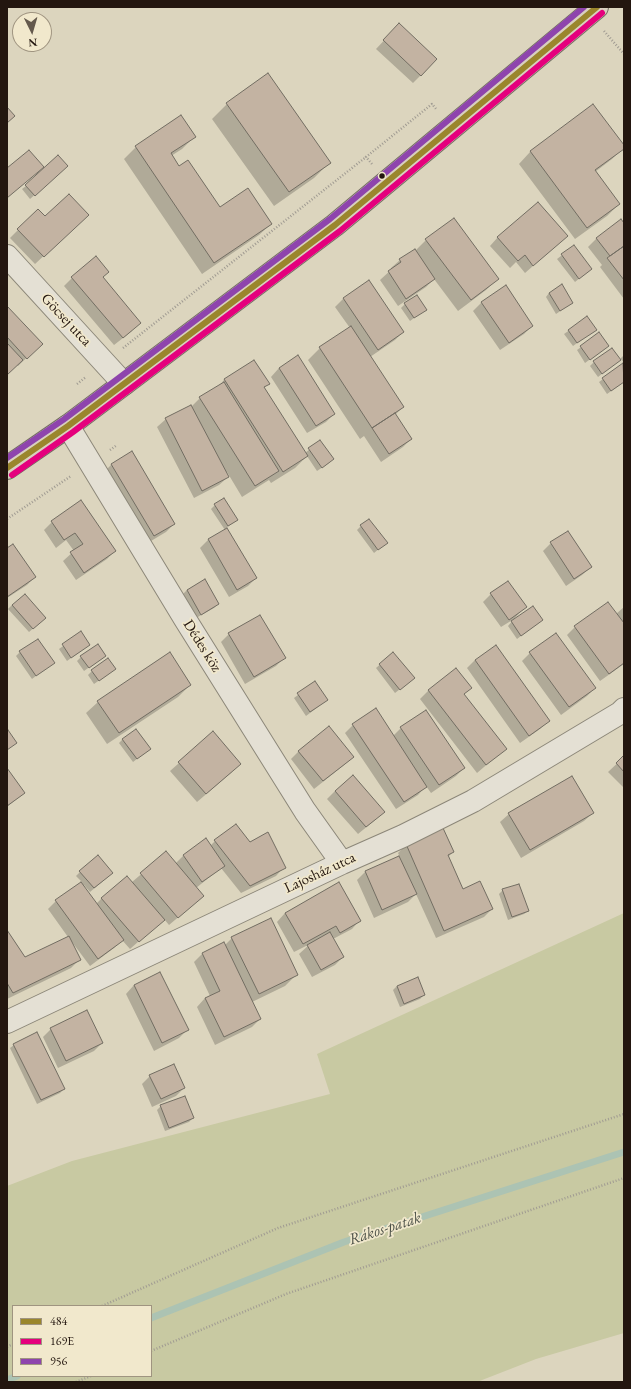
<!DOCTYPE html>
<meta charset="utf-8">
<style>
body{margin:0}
#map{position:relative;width:631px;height:1389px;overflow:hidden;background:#dcd5be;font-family:"EB Garamond",serif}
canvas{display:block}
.frame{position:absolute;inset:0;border:8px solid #23160f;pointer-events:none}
.legend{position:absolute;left:12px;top:1305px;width:140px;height:72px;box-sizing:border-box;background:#f1e8cc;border:1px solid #9f9480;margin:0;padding:5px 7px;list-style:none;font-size:12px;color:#23160f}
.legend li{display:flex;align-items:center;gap:8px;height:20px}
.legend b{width:20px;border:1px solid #9f9480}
.north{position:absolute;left:12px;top:12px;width:40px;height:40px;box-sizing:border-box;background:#f1e8cc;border:1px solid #9f9480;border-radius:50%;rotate:175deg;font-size:11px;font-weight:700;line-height:16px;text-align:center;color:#23160f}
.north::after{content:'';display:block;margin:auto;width:14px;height:18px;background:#64594c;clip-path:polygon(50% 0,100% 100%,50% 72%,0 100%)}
</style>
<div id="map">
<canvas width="631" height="1389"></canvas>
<div class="frame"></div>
<ul class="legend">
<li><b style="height:5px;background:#9a862c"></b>484</li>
<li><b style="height:5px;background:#e5007d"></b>169E</li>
<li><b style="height:5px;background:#8e44ad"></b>956</li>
</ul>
<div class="north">N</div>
</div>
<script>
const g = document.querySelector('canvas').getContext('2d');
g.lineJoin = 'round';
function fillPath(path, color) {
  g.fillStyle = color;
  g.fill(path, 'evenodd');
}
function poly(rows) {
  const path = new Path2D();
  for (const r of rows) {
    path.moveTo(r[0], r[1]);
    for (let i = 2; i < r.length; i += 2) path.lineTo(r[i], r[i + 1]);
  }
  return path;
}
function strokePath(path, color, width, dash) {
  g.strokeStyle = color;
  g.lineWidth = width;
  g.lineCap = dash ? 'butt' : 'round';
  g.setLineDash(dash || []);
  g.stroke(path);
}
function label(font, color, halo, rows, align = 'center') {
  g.font = font + ' "EB Garamond",serif';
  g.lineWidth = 3.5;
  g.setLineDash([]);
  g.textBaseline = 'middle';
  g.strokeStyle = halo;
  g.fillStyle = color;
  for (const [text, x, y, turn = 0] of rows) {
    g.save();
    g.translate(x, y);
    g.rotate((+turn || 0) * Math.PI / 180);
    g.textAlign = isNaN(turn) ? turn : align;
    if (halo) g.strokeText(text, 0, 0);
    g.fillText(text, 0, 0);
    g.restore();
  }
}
fillPath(poly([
 [624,913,624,1333,536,1359,477,1382,7,1382,7,1186,72,1161,330,1094,317,1054],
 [13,1306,151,1306,151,1376,13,1376]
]), '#c8c9a2');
fillPath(poly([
 [391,33,421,75,413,83,376,49],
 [227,104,329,163,314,178,274,206,212,119],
 [593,105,624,147,612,159,595,172,619,204,607,216,575,239,519,164,530,152],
 [194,137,182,149,171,156,179,168,220,208,271,224,259,235,202,274,124,159,136,147],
 [63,170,30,199,22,189,26,186],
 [45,218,79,223,35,264,10,238,18,230],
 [621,220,624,225,624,299,600,267,602,265,588,247,596,239],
 [498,237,558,244,525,273,516,262,510,268,490,246],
 [426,240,498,278,486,290,458,311,434,279,426,287,398,306,380,280,392,269,391,268,400,260,415,251],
 [574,246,591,269,575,282,557,259],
 [102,277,132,331,114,345,64,286,72,278],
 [368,282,403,332,395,340,370,357,403,407,395,415,411,439,403,447,381,462,364,436,360,439,308,360,320,348,350,328,335,307,343,299],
 [505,287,532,326,524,334,500,350,473,311,481,303],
 [549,293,572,303,556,314,546,297],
 [405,304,425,310,410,321,401,308],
 [7,308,41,344,18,366,17,365,7,374],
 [587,318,591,333,573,346,564,334],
 [599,334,604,349,585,363,577,350],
 [624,355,624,363,621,359,598,377,590,366,594,362,620,359],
 [254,361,268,384,263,389,305,453,320,441,329,463,317,471,307,456,295,468,271,483,269,480,242,497,227,472,225,473,228,477,219,485,194,498,157,427,166,419,191,407,200,398,217,388,224,380],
 [624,364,624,382,607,394,599,382],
 [279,368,334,414,326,422,307,433,271,377],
 [131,453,174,524,166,532,146,544,103,473,111,465],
 [81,502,115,551,107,559,76,580,63,561,74,551,66,540,56,548,44,530,52,522],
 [215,505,237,520,226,528,256,578,248,586,229,597,200,548,208,540,225,530,211,509],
 [361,526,386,543,374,553,357,530],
 [551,543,591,567,582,575,566,586,543,551],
 [7,550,35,577,27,585,7,598],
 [204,580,218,604,214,608,196,618,183,594,187,590],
 [491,594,525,607,514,619,501,627,483,602],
 [12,605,41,622,29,632,8,609],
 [624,607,624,664,600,681,567,635,575,627,616,614],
 [514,619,542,620,517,639,508,626],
 [81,633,89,645,67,661,59,649],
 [229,634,284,658,276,666,245,684,221,642],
 [20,652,53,663,32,679,16,656],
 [393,653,409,682,395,693,376,668],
 [530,653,595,688,587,696,561,715,522,661],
 [105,656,84,671,77,661,81,657],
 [475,660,548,721,540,729,520,743,467,668],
 [456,670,470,688,463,695,505,749,477,773,420,699,428,691],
 [92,671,111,672,94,684,88,675],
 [315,682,327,700,306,716,294,698],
 [190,685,178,697,107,744,86,713,98,702],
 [353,725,393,736,401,728,464,768,456,776,431,793,426,786,418,795,396,809,345,733],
 [213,733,232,772,197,802,170,771],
 [123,739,150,749,133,762,119,743],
 [299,751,353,757,344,765,314,789,291,759],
 [624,757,624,788,608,772],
 [7,770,24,793,7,807],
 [335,791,375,820,358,834,327,799],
 [593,813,584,821,521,858,500,822,509,814],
 [206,840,210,846,215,841,249,843,284,867,276,876,241,893,221,868,196,888,194,904,169,925,164,919,130,949,122,940,114,948,90,966,72,942,71,942,79,960,71,968,7,999,7,932,24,958,68,937,48,909,56,901,82,882,76,876,80,872,108,877,90,892,84,885,83,886,96,904,102,898,132,882,166,853,175,864,183,856],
 [406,845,453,852,448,857,462,890,492,909,484,917,436,938,416,894,408,902,374,918,357,880,365,872,400,857,398,853],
 [339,883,360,920,352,929,333,939,343,957,335,965,312,977,299,954,310,944,294,952,277,922,285,913],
 [503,890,528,911,524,914,508,920,499,894],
 [232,938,297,974,285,986,252,1002,260,1019,252,1027,215,1045,197,1007,205,998,210,996,194,962,202,954,224,944,225,945],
 [134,985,187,1030,179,1038,154,1051,126,994],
 [397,986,424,995,420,999,400,1007,393,990],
 [51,1029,102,1043,94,1051,58,1068,43,1037],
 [14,1045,64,1089,60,1093,37,1104,10,1048],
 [150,1076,184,1088,176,1096,152,1107,142,1084],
 [161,1106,193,1118,189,1122,165,1131,157,1110]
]), '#0003');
strokePath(poly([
 [151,1318,344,1242,624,1152],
 [7,1380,17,1376]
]), '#acc3b3', 7);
const building = poly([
 [399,23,437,59,421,76,383,40,399,23],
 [268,73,331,163,289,192,226,103,268,73],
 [593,104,624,145,624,149,595,170,620,204,587,228,530,151,593,104],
 [7,107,15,116,7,123,7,107],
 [181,115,196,137,171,153,179,166,188,160,220,207,248,188,272,224,214,263,135,146,181,115],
 [29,150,44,167,7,198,7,168,29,150],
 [58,155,68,166,35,196,25,185,58,155],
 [69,194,89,215,44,257,17,229,38,209,45,216,69,194],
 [538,202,568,236,533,266,525,255,518,261,497,237,538,202],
 [454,218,499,279,471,300,425,239,454,218],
 [621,219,624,223,624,246,610,256,596,238,621,219],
 [574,245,592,269,579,279,561,254,574,245],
 [624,246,624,280,607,258,624,246],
 [415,249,435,279,406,299,388,271,401,262,399,259,415,249],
 [96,256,109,272,103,277,141,323,123,338,71,277,96,256],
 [369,280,404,332,378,350,343,298,369,280],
 [562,284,573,303,560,311,549,293,562,284],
 [506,285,533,326,509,343,481,302,506,285],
 [417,295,427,310,414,318,404,303,417,295],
 [7,306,43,344,27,359,7,337,7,306],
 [587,316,597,330,577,343,568,330,587,316],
 [351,326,404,407,372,428,319,347,351,326],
 [599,332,609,346,590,360,580,346,599,332],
 [7,343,23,360,7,375,7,343],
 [612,348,621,360,602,374,593,361,612,348],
 [298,355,335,414,316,426,279,368,298,355],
 [254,360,270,384,264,387,308,456,283,472,224,379,254,360],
 [623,363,624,382,611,391,602,378,623,363],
 [224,382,279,471,255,486,199,397,224,382],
 [191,405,229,477,202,491,165,418,191,405],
 [395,413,412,439,389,454,372,428,395,413],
 [320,440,334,459,322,468,308,448,320,440],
 [132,451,175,524,154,536,111,464,132,451],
 [224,498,238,520,228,526,214,504,224,498],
 [81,500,116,551,84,573,70,552,83,544,75,533,64,540,51,521,81,500],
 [369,519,388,543,378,550,360,525,369,519],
 [227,528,257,578,237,590,208,539,227,528],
 [568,531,592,567,574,579,550,542,568,531],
 [13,544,36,577,7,597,7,548,13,544],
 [205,579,219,604,201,615,187,590,205,579],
 [508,581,527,607,509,620,490,593,508,581],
 [25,594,46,618,33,629,12,605,25,594],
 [608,602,624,623,624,663,609,674,574,626,608,602],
 [533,606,543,620,521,636,511,621,533,606],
 [260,615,286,658,254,677,228,633,260,615],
 [81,631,90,645,71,658,62,644,81,631],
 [556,633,596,688,569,707,529,652,556,633],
 [38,639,55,663,36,676,19,651,38,639],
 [98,644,106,656,89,668,80,656,98,644],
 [496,645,550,721,529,736,475,660,496,645],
 [170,652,191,685,119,733,97,701,170,652],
 [393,652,415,678,400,690,379,664,393,652],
 [108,658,116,669,99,681,91,670,108,658],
 [456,668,472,688,464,694,507,749,486,765,428,690,456,668],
 [315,681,328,700,310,712,297,693,315,681],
 [376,708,427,787,404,802,352,724,376,708],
 [426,710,465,768,439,785,400,727,426,710],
 [329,726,354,757,323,781,298,751,329,726],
 [136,729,151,749,137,759,122,739,136,729],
 [8,730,17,743,7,750,7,731,8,730],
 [213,731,241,764,206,794,178,762,213,731],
 [624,755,624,772,616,763,624,755],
 [7,768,25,793,7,806,7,768],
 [353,775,385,812,366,827,335,791,353,775],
 [572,776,594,813,530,850,508,813,572,776],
 [236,824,250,842,268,832,286,868,250,886,214,840,236,824],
 [443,828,454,852,448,855,463,889,480,881,493,909,444,931,406,844,443,828],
 [206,838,225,866,202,882,183,855,206,838],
 [166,851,204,896,178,918,140,873,166,851],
 [98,855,113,873,94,888,79,871,98,855],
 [399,856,417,894,382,910,365,871,399,856],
 [127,876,165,920,139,942,101,898,127,876],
 [81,882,124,940,98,959,55,900,81,882],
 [339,882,361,921,340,933,336,926,303,944,285,913,339,882],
 [519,884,529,911,512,917,502,889,519,884],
 [271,918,298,975,259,994,231,937,271,918],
 [7,930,25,957,69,936,81,960,13,993,7,983,7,930],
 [330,932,344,957,321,970,307,945,330,932],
 [224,942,261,1019,224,1037,205,998,220,991,202,953,224,942],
 [160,972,189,1030,162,1043,134,985,160,972],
 [418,977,425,995,404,1004,397,986,418,977],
 [87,1010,103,1043,66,1061,50,1028,87,1010],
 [37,1032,65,1089,41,1100,13,1044,37,1032],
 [174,1064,185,1088,161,1099,149,1075,174,1064],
 [185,1096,194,1118,169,1128,160,1105,185,1096]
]);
fillPath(building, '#c3b3a2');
strokePath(building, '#726d62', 1);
const minor = poly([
 [7,256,124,384],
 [68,426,185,619,305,811,342,863],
 [7,1022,342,863,403,836,473,801,620,713,624,709]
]);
const major = poly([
 [7,468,68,426,335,225,597,7]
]);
strokePath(minor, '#8c8779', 24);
strokePath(major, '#726d62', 24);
strokePath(poly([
 [604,31,624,54],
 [372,164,366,157,432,104,437,110],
 [123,348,366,157],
 [77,384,86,377],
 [110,450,117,445],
 [7,519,71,476],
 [102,1306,278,1228,624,1114],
 [7,1347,13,1344],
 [151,1351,286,1294,624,1178],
 [76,1382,91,1376]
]), '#a09b92', 2.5, [1, 2]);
strokePath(minor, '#e4e0d4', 22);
strokePath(major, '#d8d0bf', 22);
strokePath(poly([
 [7,468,68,426,335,225,597,7]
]), '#9a862c', 6);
strokePath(poly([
 [12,475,73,432,340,231,602,13]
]), '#e5007d', 6);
strokePath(poly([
 [7,458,63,420,330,219,584,7]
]), '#8e44ad', 6);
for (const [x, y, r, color] of [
 [382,176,3.5,"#23160f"]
]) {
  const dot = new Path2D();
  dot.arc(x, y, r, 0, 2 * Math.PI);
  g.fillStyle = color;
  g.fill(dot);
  strokePath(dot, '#f1e8cc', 1.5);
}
label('15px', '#23160f', '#f1e8cc', [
 ["Göcsej utca",66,320,47],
 ["Dédes köz",202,646,58],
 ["Lajosház utca",320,873,-25]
]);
label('italic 16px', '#4c5047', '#f1e8cc', [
 ["Rákos-patak",385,1229,-18]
]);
</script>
